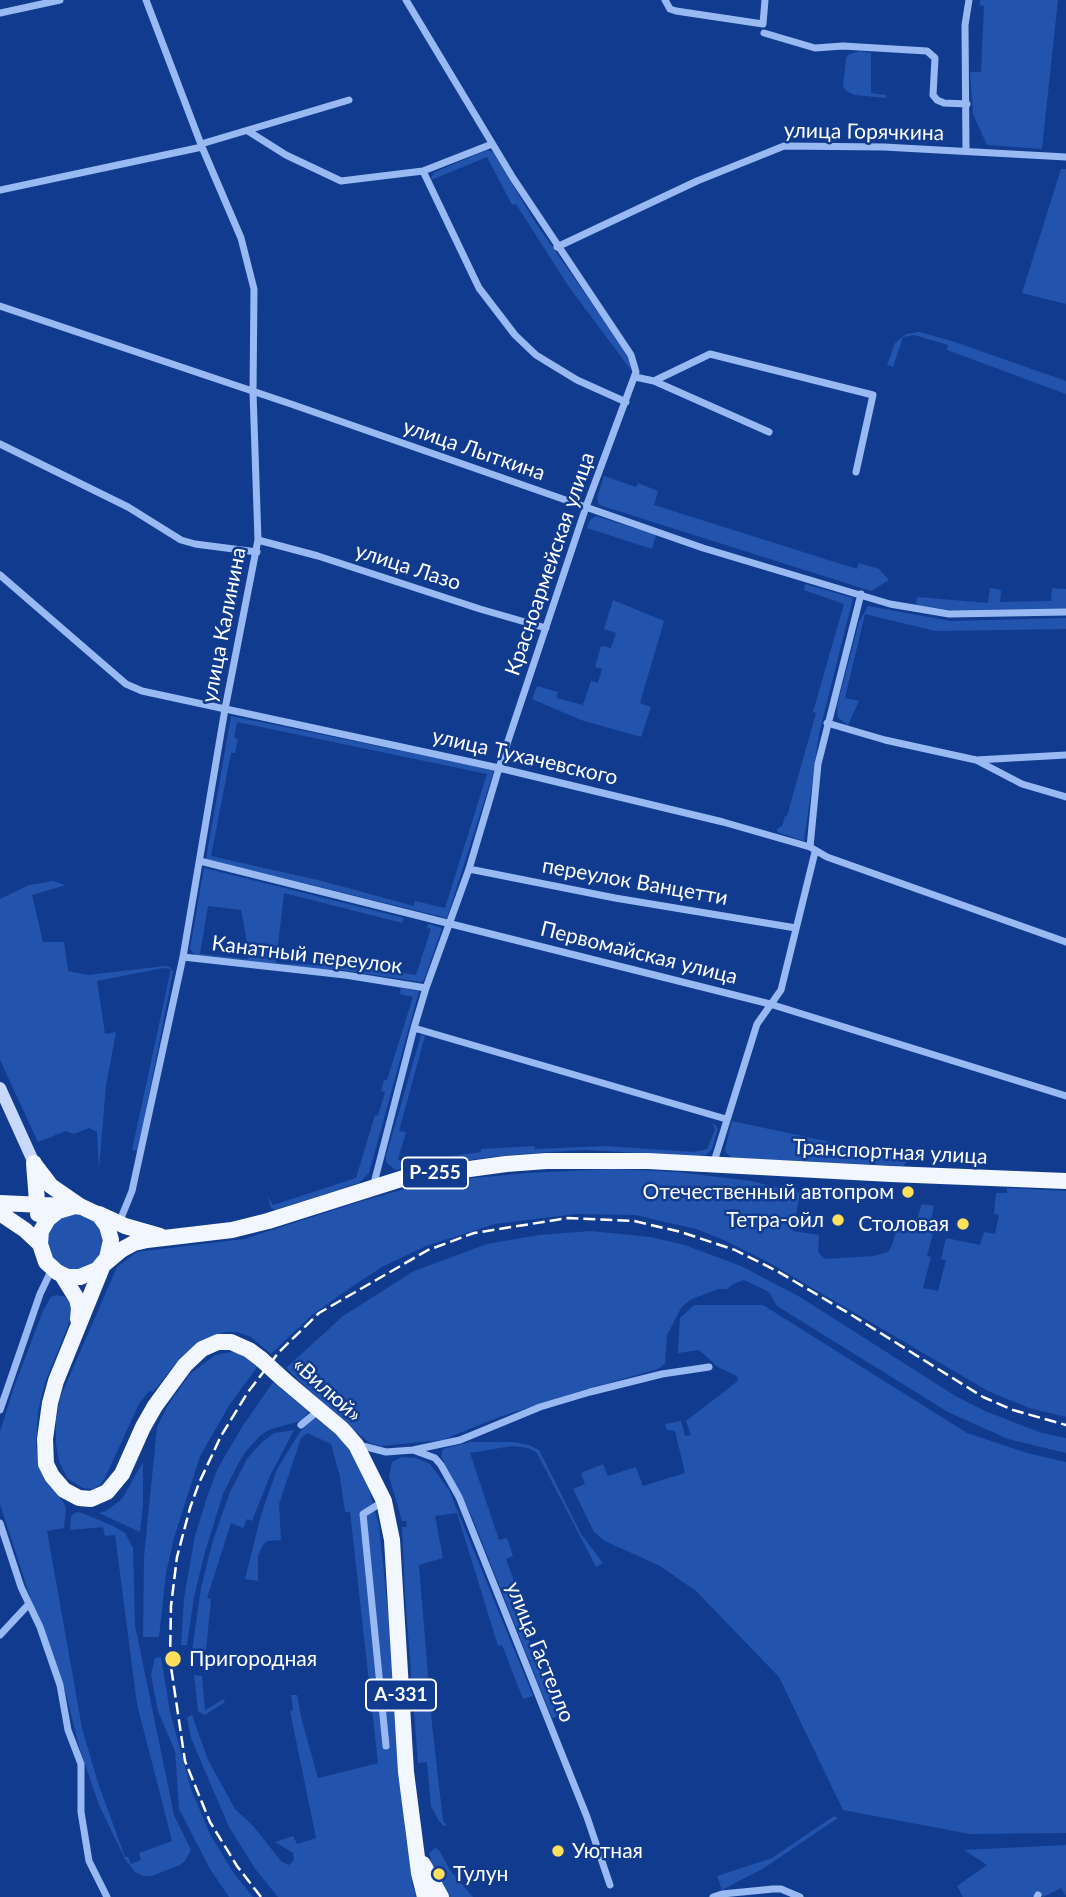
<!DOCTYPE html>
<meta charset="utf-8">
<style>
body{margin:0}
canvas{display:block;background:#113b8e}
</style>
<canvas width="1066" height="1897"></canvas>
<script>
const g = document.querySelector('canvas').getContext('2d');
g.lineJoin = 'round';
function fillPath(path, color) {
  g.fillStyle = color;
  g.fill(path, 'evenodd');
}
function poly(rows) {
  const path = new Path2D();
  for (const r of rows) {
    if (r.length === 3) {
      path.moveTo(r[0] + r[2], r[1]);
      path.arc(r[0], r[1], r[2], 0, 2 * Math.PI);
      continue;
    }
    path.moveTo(r[0], r[1]);
    for (let i = 2; i < r.length; i += 2) path.lineTo(r[i], r[i + 1]);
  }
  return path;
}
function strokePath(path, color, width, dash) {
  g.strokeStyle = color;
  g.lineWidth = width;
  g.lineCap = dash ? 'butt' : 'round';
  g.setLineDash(dash || []);
  g.stroke(path);
}
function label(font, color, halo, rows, align = 'center') {
  g.font = font + ' Lato,sans-serif';
  g.lineWidth = 5;
  g.setLineDash([]);
  g.textBaseline = 'middle';
  g.strokeStyle = halo;
  g.fillStyle = color;
  for (const [text, x, y, turn = 0] of rows) {
    g.save();
    g.translate(x, y);
    g.rotate((+turn || 0) * Math.PI / 180);
    g.textAlign = isNaN(turn) ? turn : align;
    if (halo) g.strokeText(text, 0, 0);
    g.fillText(text, 0, 0);
    g.restore();
  }
}
fillPath(poly([
 [980,0,1058,0,1042,149,987,145,973,114,970,72,981,72,984,6,980,5],
 [859,51,871,53,871,93,886,95,886,98,855,95,846,91,843,86,846,59,848,55],
 [487,150,493,152,535,222,628,355,631,370,569,287,516,204,512,205,487,157,431,180,433,173],
 [1061,169,1066,169,1066,304,1022,293],
 [919,332,952,341,1066,381,1066,394,947,350,948,345,914,335,903,337,893,367,887,365,895,343,906,334],
 [604,476,636,487,638,483,658,491,654,505,857,569,859,563,879,569,889,580,871,591,599,505,597,498],
 [596,516,656,535,652,549,587,528,590,520],
 [805,584,853,598,819,734,804,841,777,832,777,829,782,826,785,816,787,816,816,713,813,712,844,604,804,590],
 [990,588,1001,590,1000,602,1051,601,1052,588,1066,589,1066,609,950,610,916,605,917,597,988,603],
 [613,600,664,621,640,703,651,707,641,737,581,720,532,699,537,686,558,692,556,698,583,705,591,681,598,683,602,669,595,667,601,646,611,648,616,633,604,629],
 [868,606,951,621,1066,618,1066,629,935,631,865,614,845,698,859,701,848,725,838,718,837,706,859,622],
 [231,716,494,770,447,918,206,859],
 [237,722,487,774,445,908,415,901,414,906,318,880,211,856,231,753,235,753,238,739,234,738],
 [204,868,404,918,402,923,284,893,276,963,316,965,339,964,340,962,416,975,431,929,427,928,428,924,442,928,424,980,421,982,336,969,322,970,196,956,190,949],
 [208,906,241,910,249,953,248,959,200,954],
 [53,881,66,885,32,895,43,942,64,942,68,971,88,975,165,966,170,967,173,972,138,1151,132,1150,171,969,163,968,97,981,105,1034,116,1032,106,1085,99,1169,97,1132,89,1128,74,1134,66,1131,38,1142,0,1060,0,899,29,885],
 [401,988,419,991,369,1173,359,1183,275,1210,271,1208,267,1195,273,1205,356,1178,375,1115,378,1116,385,1092,381,1091,384,1080,387,1080,413,997,400,994],
 [421,1035,425,1036,399,1131,406,1132,398,1159,402,1163,481,1152,481,1149,534,1146,535,1149,606,1146,693,1152,707,1149,715,1130,712,1122,718,1128,712,1149,706,1155,695,1156,584,1150,536,1153,491,1157,395,1170,386,1162,386,1156],
 [732,1121,844,1145,846,1149,866,1149,866,1152,874,1153,876,1150,905,1155,907,1162,903,1166,733,1158,726,1153,725,1149],
 [614,1169,678,1172,751,1181,800,1193,793,1231,819,1235,818,1252,825,1259,873,1256,888,1252,893,1243,898,1221,915,1225,922,1204,934,1206,928,1232,933,1233,927,1256,931,1257,923,1288,938,1291,946,1260,941,1259,946,1238,980,1245,984,1232,995,1234,999,1215,994,1214,996,1193,1007,1193,1007,1188,1066,1191,1066,1417,1029,1408,988,1391,768,1262,724,1240,696,1229,635,1215,576,1214,495,1224,426,1246,382,1267,347,1290,312,1315,271,1354,251,1337,237,1332,226,1332,211,1337,194,1346,179,1359,153,1392,149,1391,139,1404,105,1478,100,1485,92,1489,83,1488,67,1478,59,1461,56,1444,56,1420,60,1398,117,1267,137,1252,244,1239,362,1201,405,1189,462,1179,529,1173],
 [75,1242,28],
 [591,1231,650,1237,685,1245,741,1266,800,1297,957,1397,987,1412,1042,1433,1066,1438,1066,1453,1008,1439,948,1412,777,1306,769,1292,744,1280,733,1284,727,1289,718,1289,690,1300,681,1308,667,1335,665,1363,658,1369,580,1391,502,1416,442,1440,381,1446,370,1443,341,1420,286,1368,343,1316,414,1271,487,1244,539,1235],
 [56,1295,66,1297,71,1303,71,1318,45,1383,38,1411,36,1446,44,1479,64,1503,66,1509,64,1528,47,1531,82,1728,98,1783,125,1857,128,1857,131,1864,141,1860,139,1853,172,1841,137,1704,115,1535,105,1536,103,1527,70,1530,71,1516,77,1512,82,1513,111,1525,125,1533,133,1548,135,1625,174,1815,191,1850,185,1861,180,1865,152,1876,143,1876,135,1872,125,1859,99,1805,80,1750,65,1690,35,1612,0,1504,0,1432,14,1387,43,1311,51,1297],
 [694,1305,763,1305,967,1433,1027,1453,1066,1462,1066,1833,970,1834,843,1810,779,1677,696,1591,660,1566,605,1541,594,1532,573,1489,585,1484,581,1473,603,1464,608,1476,636,1467,643,1486,685,1473,675,1431,667,1430,665,1424,681,1421,685,1436,691,1435,686,1421,738,1381,737,1376,718,1367,699,1350,678,1353,680,1318],
 [237,1351,258,1366,230,1404,200,1456,174,1538,166,1573,159,1637,143,1637,144,1557,157,1427,168,1405,190,1374,215,1355],
 [273,1382,309,1411,301,1421,271,1429,261,1435,246,1451,238,1464,223,1494,205,1552,194,1597,187,1645,181,1645,184,1598,195,1536,208,1494,218,1468,242,1427],
 [315,1417,344,1442,358,1464,369,1489,379,1526,393,1657,405,1830,413,1887,416,1897,278,1897,256,1870,229,1827,191,1738,187,1717,192,1715,208,1760,235,1809,253,1826,282,1862,289,1865,294,1860,293,1853,275,1842,293,1836,297,1844,316,1838,290,1711,293,1710,291,1695,297,1695,302,1721,318,1778,378,1763,350,1512,345,1512,340,1477,331,1444,307,1433,301,1438,279,1504,281,1540,267,1541,263,1545,258,1556,258,1581,245,1579,261,1515,277,1469,300,1432],
 [294,1430,270,1476,252,1521,247,1519,243,1528,231,1523,207,1598,211,1599,206,1650,192,1651,201,1588,213,1540,230,1492,247,1459,260,1444,274,1433],
 [470,1442,514,1442,529,1445,539,1450,581,1534,603,1563,596,1567,537,1453,528,1448,512,1446,470,1453,499,1540,507,1538,513,1556,506,1559,529,1623,523,1626,559,1716,552,1718,472,1517,441,1456,443,1449],
 [402,1457,416,1458,430,1464,449,1490,533,1696,523,1699,502,1645,498,1646,457,1513,435,1516,443,1558,419,1565,432,1724,443,1821,447,1825,444,1826,439,1821,431,1806,427,1762,418,1763,405,1595,402,1527,407,1527,406,1521,402,1521,389,1476,392,1462],
 [143,1462,143,1504,140,1532,99,1513,106,1511,122,1499],
 [161,1657,170,1712,191,1789,210,1834,233,1872,253,1897,229,1897,210,1869,179,1809,175,1751,158,1711,151,1675,155,1658],
 [194,1675,202,1676,205,1710,224,1699,225,1702,205,1715,198,1711],
 [834,1816,838,1818,764,1868,722,1890,717,1876,772,1858],
 [1066,1845,1066,1896,1061,1888,1043,1897,1038,1893,1032,1897,963,1897,957,1886,987,1865,964,1850],
 [435,1848,439,1850,450,1870,473,1897,448,1897,435,1874,429,1853]
]), '#2253ad');
strokePath(poly([
 [665,0,670,9,676,11,763,24,765,0],
 [0,13,60,0],
 [764,33,815,48,843,46,927,51,935,58,933,95,937,100,944,103,967,104],
 [248,131,286,155,341,181,423,171,492,144],
 [201,144,349,100],
 [966,151,965,25,969,0],
 [423,171,479,288,515,335,536,355,577,380,626,402],
 [0,190,202,147],
 [557,247,697,181,784,146,884,147,1066,157],
 [0,306,291,404,703,548,890,604,949,614,1066,612],
 [635,377,654,381],
 [769,432,654,381,710,354,873,395,856,472],
 [0,444,128,507,181,540,195,544,257,552],
 [258,540,318,556,480,609,546,628],
 [0,575,126,684,142,691,499,768,723,822,810,847,827,857,1066,942],
 [827,723,885,740,976,760,1066,755],
 [976,760,1022,784,1066,797],
 [810,847,818,764,861,594],
 [200,861,770,1004,1066,1096],
 [469,869,615,898,796,928],
 [183,957,345,975,426,988],
 [414,1028,726,1119],
 [713,1165,757,1024,781,990,815,852],
 [373,1187,414,1028,426,988,469,869,499,768,586,507,636,372,631,355,513,178,406,0],
 [119,1223,132,1191,183,957,225,709,258,540,253,392,254,289,241,238,202,147,146,0],
 [0,1410,40,1294,52,1269],
 [301,1425,319,1410],
 [359,1445,386,1452,413,1450,460,1440,540,1407,590,1392,662,1374,709,1367],
 [413,1450,435,1458,441,1465,459,1497,587,1817,610,1885],
 [384,1501,363,1514,386,1746],
 [0,1523,21,1587,40,1627,60,1685,68,1730,81,1764,81,1812,89,1861,107,1897],
 [0,1635,28,1605],
 [713,1897,722,1894,773,1889,781,1889,800,1897],
 [1037,1897,1038,1895]
]), '#99b9f2', 7);
strokePath(poly([
 [0,1088,34,1163]
]), '#c8d9fc', 12);
strokePath(poly([
 [34,1163,38,1214],
 [35,1165,51,1186,80,1206],
 [0,1203,65,1206],
 [0,1213,25,1230,40,1244,46,1262,57,1272,67,1277,80,1277,97,1270,107,1258,111,1240,107,1226,99,1215,82,1207,75,1206,58,1211,48,1219,41,1231,40,1244],
 [99,1214,125,1226,160,1236],
 [62,1275,77,1299,79,1308,78,1319],
 [261,1359,249,1350,231,1342,218,1342,202,1349,185,1365,155,1406,143,1427,122,1474,107,1492,91,1499,79,1498,64,1490,52,1476,46,1464,45,1439,50,1403,56,1381,103,1265,121,1250,134,1243,147,1240,232,1230,268,1221,404,1178,506,1164,546,1161,648,1161,891,1174,1066,1181],
 [284,1380,342,1429,356,1445,384,1501,392,1540,406,1772,419,1873,425,1897],
 [423,1864,441,1897]
]), '#f2f6ff', 16);
strokePath(poly([
 [261,1897,237,1866,210,1822,185,1761,170,1660,171,1606,177,1557,190,1508,199,1483,221,1436,248,1392,279,1352,319,1313,428,1250,474,1233,568,1218,634,1221,681,1232,735,1250,777,1271,850,1314,983,1397,1013,1410,1066,1425]
]), '#fff', 2.5, [12, 5]);
strokePath(poly([
 [261,1359,284,1380]
]), '#f2f6ff', 16);
for (const [x, y, r, color] of [
 [908,1192,7,"#ffe05a"],
 [838,1220,7,"#ffe05a"],
 [963,1224,7,"#ffe05a"],
 [173,1659,9,"#ffe05a"],
 [558,1851,7,"#ffe05a"],
 [439,1874,7,"#ffe05a"]
]) {
  const dot = new Path2D();
  dot.arc(x, y, r, 0, 2 * Math.PI);
  g.fillStyle = color;
  g.fill(dot);
  strokePath(dot, '#113b8e', 2.5);
}
for (const [x, y, w] of [
 [435,1173,66],
 [401,1695,70]
]) {
  const box = new Path2D();
  box.roundRect(x - w / 2, y - 15.5, w, 31, 5);
  g.fillStyle = '#113b8e';
  g.fill(box);
  strokePath(box, '#fff', 2);
}
label('bold 19px', '#fff', null, [
 ["Р-255",435,1173],
 ["А-331",401,1695]
]);
label('21px', '#fff', '#113b8e', [
 ["улица Горячкина",864,132,1],
 ["улица Лыткина",474,450,19],
 ["Красноармейская улица",550,564,-71],
 ["улица Лазо",408,567,18],
 ["улица Калинина",224,625,-79],
 ["улица Тухачевского",525,757,13],
 ["переулок Ванцетти",635,882,10],
 ["Первомайская улица",639,953,14],
 ["Канатный переулок",307,955,7],
 ["Транспортная улица",890,1152,3],
 ["«Вилюй»",327,1390,42],
 ["улица Гастелло",540,1652,68]
]);
label('21px', '#fff', '#113b8e', [
 ["Отечественный автопром",894,1192],
 ["Тетра-ойл",824,1220],
 ["Столовая",949,1224],
 ["Пригородная",189,1659,"left"],
 ["Уютная",572,1851,"left"],
 ["Тулун",453,1874,"left"]
], 'right');
</script>
